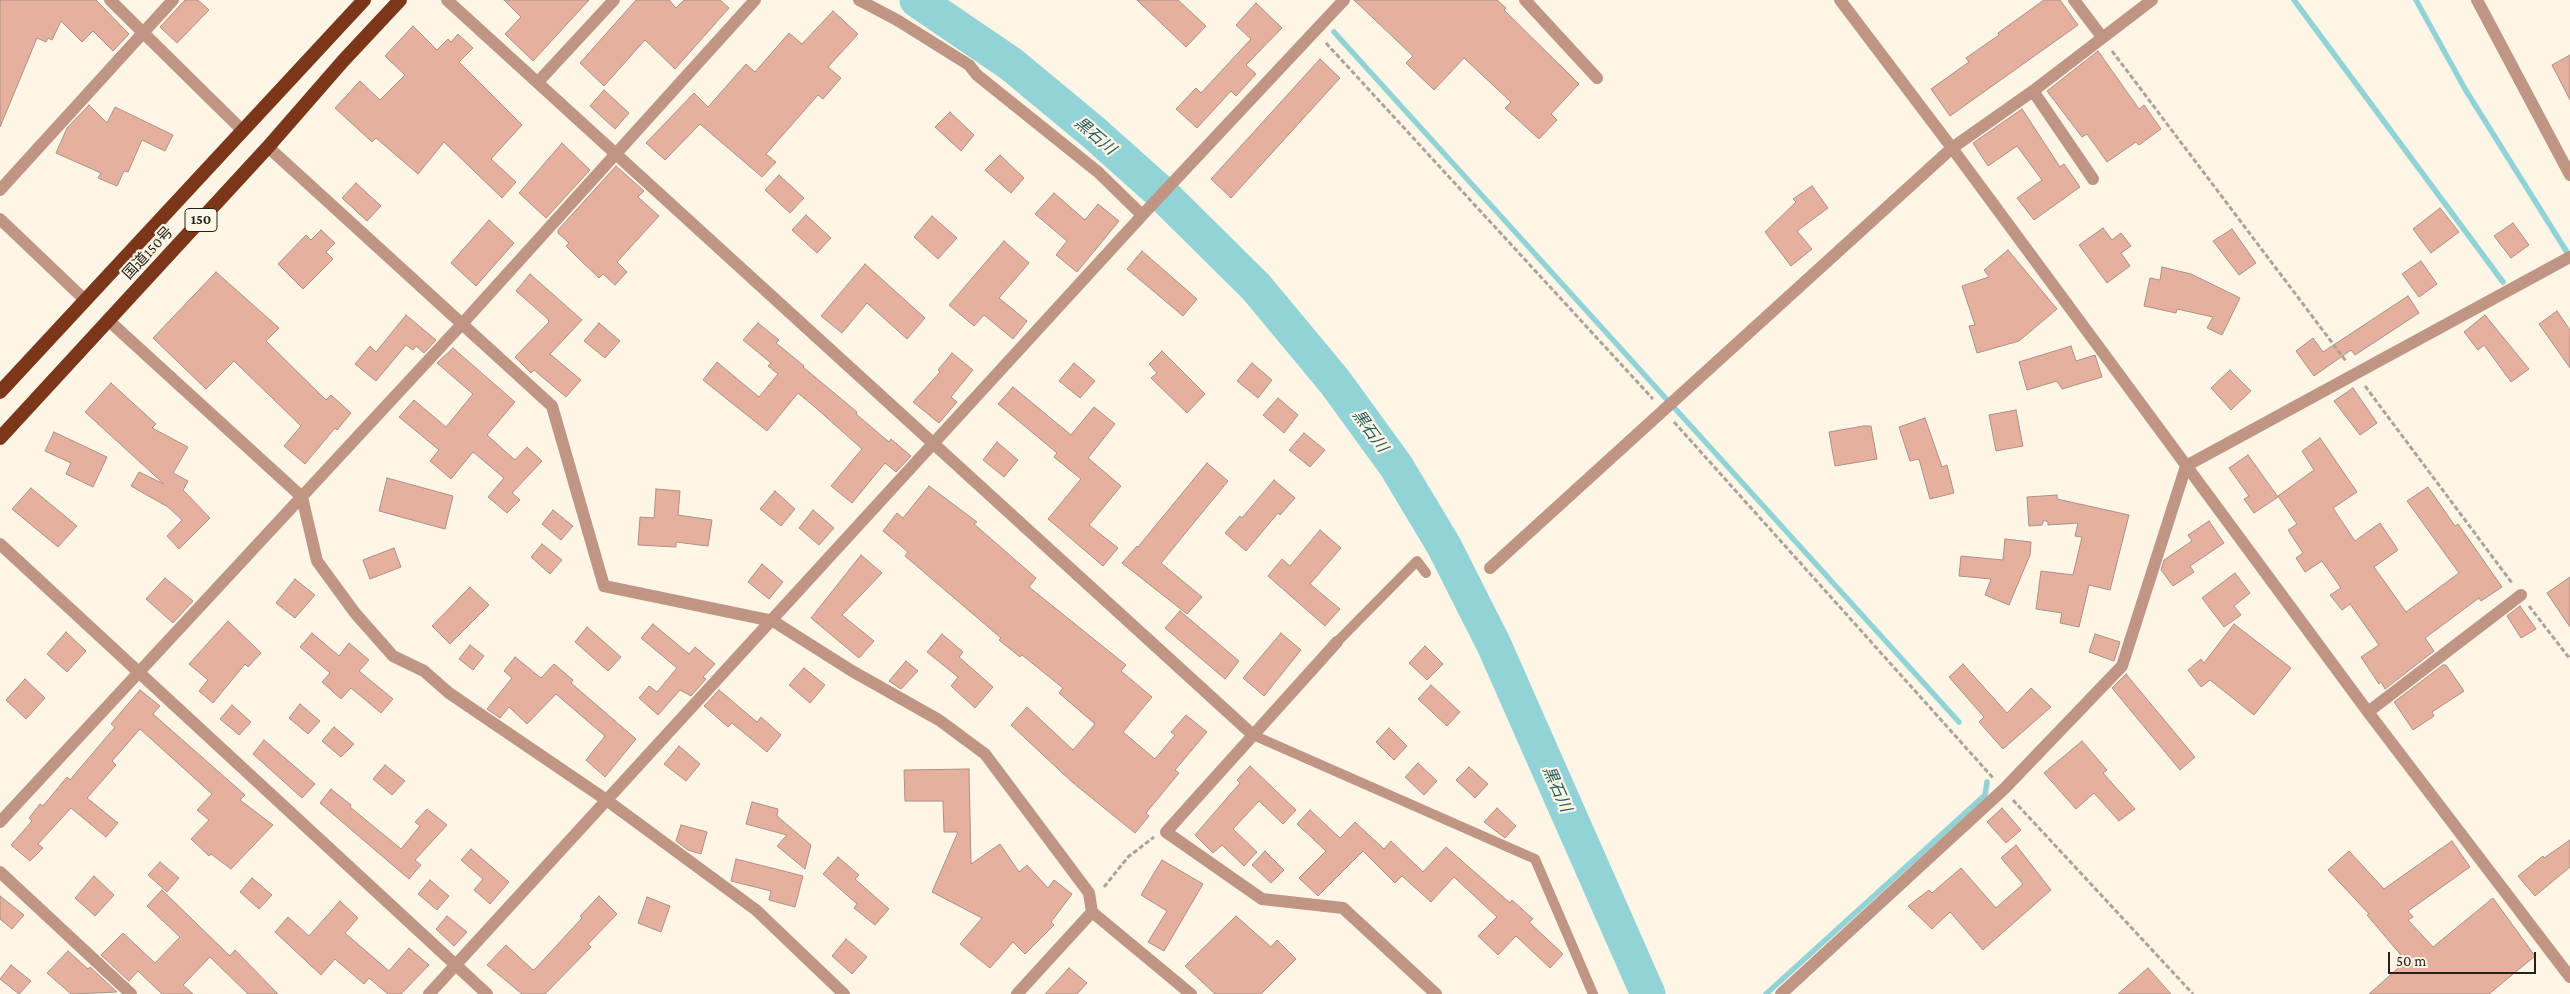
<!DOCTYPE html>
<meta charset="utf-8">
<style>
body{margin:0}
#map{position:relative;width:2570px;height:994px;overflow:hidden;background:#fdf5e6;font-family:"Crimson Pro",serif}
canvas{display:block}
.scale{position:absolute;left:2388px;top:952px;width:148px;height:22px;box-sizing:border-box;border:2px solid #272219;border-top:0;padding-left:6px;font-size:15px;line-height:18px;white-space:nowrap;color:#272219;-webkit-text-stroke:4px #fdf5e6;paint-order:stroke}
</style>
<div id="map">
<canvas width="2570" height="994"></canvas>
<div class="scale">50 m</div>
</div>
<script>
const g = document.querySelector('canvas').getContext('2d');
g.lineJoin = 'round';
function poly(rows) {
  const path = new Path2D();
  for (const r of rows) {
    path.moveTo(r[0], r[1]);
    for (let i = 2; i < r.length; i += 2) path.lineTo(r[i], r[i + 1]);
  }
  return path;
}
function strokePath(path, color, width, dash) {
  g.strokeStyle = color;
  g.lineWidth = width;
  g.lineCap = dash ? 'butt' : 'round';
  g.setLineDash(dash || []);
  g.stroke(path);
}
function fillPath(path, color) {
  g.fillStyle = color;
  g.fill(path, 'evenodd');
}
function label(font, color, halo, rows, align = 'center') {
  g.font = font + ' "Crimson Pro","Noto Sans JP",serif';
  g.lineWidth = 4.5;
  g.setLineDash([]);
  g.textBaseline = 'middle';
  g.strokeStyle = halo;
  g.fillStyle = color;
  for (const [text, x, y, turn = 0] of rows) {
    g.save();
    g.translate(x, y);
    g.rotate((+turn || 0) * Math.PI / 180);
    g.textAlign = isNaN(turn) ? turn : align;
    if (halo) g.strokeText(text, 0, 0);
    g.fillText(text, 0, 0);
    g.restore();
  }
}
strokePath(poly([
 [2294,0,2503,282],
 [2416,0,2465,89,2570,257],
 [1334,32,1959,722],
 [1766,994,1985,795,1987,782]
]), '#91d3d6', 5.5);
strokePath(poly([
 [917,0,1011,64,1093,132,1158,190,1256,287,1335,382,1396,466,1444,546,1494,645,1648,994]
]), '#91d3d6', 35);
const building = poly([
 [0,0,96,0,129,34,113,51,93,31,82,42,61,21,52,40,48,38,46,42,37,38,0,127,0,0],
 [185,0,198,0,209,10,177,43,160,27,185,0],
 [504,0,589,0,533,61,505,34,521,17,504,0],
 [636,0,669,0,676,8,684,0,720,0,729,8,675,69,645,40,604,86,580,63,636,0],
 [1137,0,1178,0,1206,26,1186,47,1137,0],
 [1354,0,1497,0,1506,8,1504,10,1579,84,1551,114,1557,120,1539,139,1505,108,1511,102,1464,58,1434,90,1406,63,1413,56,1354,0],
 [2044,0,2060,0,2078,25,1950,116,1931,89,1969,62,1966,58,1999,35,1998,33,2044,0],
 [1256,3,1282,28,1246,65,1256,74,1236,96,1231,91,1197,128,1176,109,1196,88,1201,93,1251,39,1236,25,1256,3],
 [833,11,858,34,828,67,841,78,823,99,818,95,766,154,776,162,762,177,700,124,665,160,646,143,694,93,708,107,746,64,755,72,789,33,802,44,833,11],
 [413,26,437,50,448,39,451,42,458,34,473,48,459,62,522,125,491,159,516,182,502,198,444,142,418,174,376,138,372,142,335,108,360,81,380,100,405,75,385,56,413,26],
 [2098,51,2139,109,2144,105,2161,129,2139,145,2136,142,2107,162,2087,134,2082,137,2047,91,2098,51],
 [2570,55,2570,100,2552,65,2570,55],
 [1320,59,1340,78,1231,198,1211,179,1320,59],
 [604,90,629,113,615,129,590,106,604,90],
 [89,105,107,123,115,107,173,135,165,151,142,140,128,172,124,171,117,186,98,178,101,173,56,153,67,128,89,105],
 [2022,109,2060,167,2064,164,2080,187,2034,220,2017,198,2042,180,2017,146,1988,166,1973,143,2022,109],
 [950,112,974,135,961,151,935,127,950,112],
 [562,143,590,170,546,218,519,193,562,143],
 [1000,155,1024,178,1011,193,985,170,1000,155],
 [616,166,644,191,638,197,659,216,617,262,627,272,615,285,603,274,599,278,579,259,566,246,569,243,558,233,558,230,616,166],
 [779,175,804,198,790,213,765,190,779,175],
 [356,183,381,206,367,221,342,198,356,183],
 [1812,186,1828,208,1797,231,1812,249,1791,266,1765,232,1796,202,1793,199,1812,186],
 [1054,193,1085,220,1098,204,1119,221,1077,272,1056,255,1067,241,1035,214,1054,193],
 [2440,208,2459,232,2431,253,2413,229,2440,208],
 [806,215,831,238,817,253,792,230,806,215],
 [932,216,957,238,938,259,914,237,932,216],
 [489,220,514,243,476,286,451,263,489,220],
 [2513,223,2529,245,2511,258,2494,236,2513,223],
 [2103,228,2112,240,2121,233,2131,246,2121,253,2130,266,2107,283,2079,245,2103,228],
 [2232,229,2256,263,2239,275,2213,241,2232,229],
 [321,230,335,243,326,252,333,259,303,289,278,264,306,235,311,240,321,230],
 [1004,241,1029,263,999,298,1027,321,1013,339,984,315,974,326,949,305,1004,241],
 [2008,250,2057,309,2019,341,1977,353,1969,326,1975,325,1962,286,1989,277,1984,270,2008,250],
 [1142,251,1197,299,1183,316,1127,269,1142,251],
 [2421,261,2437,284,2419,297,2402,274,2421,261],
 [865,264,925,318,907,339,867,303,842,333,821,316,865,264],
 [2162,267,2191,274,2240,298,2222,335,2207,328,2213,317,2177,309,2176,313,2144,306,2150,278,2160,280,2162,267],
 [216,272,279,328,266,341,326,400,331,395,351,413,337,430,335,428,305,464,284,446,301,426,234,361,206,389,153,338,216,272],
 [530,274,582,320,550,354,581,380,566,397,534,370,531,373,515,357,549,322,548,319,516,291,530,274],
 [2408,296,2419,313,2355,355,2351,350,2314,376,2296,351,2313,338,2323,352,2408,296],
 [2557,311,2570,330,2570,368,2539,324,2557,311],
 [406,315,436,340,424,353,416,346,413,350,406,345,376,381,355,364,370,346,376,352,406,315],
 [2485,315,2529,369,2511,382,2484,345,2478,350,2464,332,2485,315],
 [599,323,620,341,605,358,584,341,599,323],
 [758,323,779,340,776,343,804,366,803,367,857,412,856,414,889,442,891,439,911,456,896,472,885,463,852,503,831,486,862,449,816,408,798,393,767,431,703,380,717,362,759,397,778,374,768,366,771,363,743,340,758,323],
 [2071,346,2076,361,2095,355,2102,377,2062,389,2057,381,2027,390,2019,362,2071,346],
 [453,348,515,402,487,435,515,460,527,447,542,461,512,493,520,500,507,513,488,497,504,478,473,452,451,479,430,461,439,450,399,417,414,400,446,427,473,394,437,363,453,348],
 [1162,351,1205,394,1187,413,1151,378,1157,373,1149,364,1162,351],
 [952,353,973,370,951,397,957,402,939,423,913,402,940,372,938,370,952,353],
 [1074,363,1095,381,1080,398,1059,381,1074,363],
 [1252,363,1272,380,1258,398,1237,381,1252,363],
 [2230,370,2251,391,2231,410,2211,388,2230,370],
 [111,383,156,424,152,428,188,447,173,473,188,481,183,490,210,518,179,549,167,536,182,520,168,507,131,486,139,472,164,484,85,412,111,383],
 [1013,387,1071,435,1094,407,1115,424,1088,458,1121,486,1089,525,1118,548,1103,566,1048,519,1081,479,1054,457,1057,453,998,404,1013,387],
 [2353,388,2377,423,2360,435,2334,401,2353,388],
 [1278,398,1298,415,1284,433,1263,415,1278,398],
 [2016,410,2023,446,1996,451,1989,415,2016,410],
 [1925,418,1942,467,1947,465,1954,493,1930,499,1919,459,1910,461,1899,427,1925,418],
 [1864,426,1871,426,1877,459,1835,466,1829,432,1864,426],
 [54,432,107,457,93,487,66,474,71,463,45,451,54,432],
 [1304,433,1325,450,1310,467,1289,450,1304,433],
 [2320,438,2357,492,2333,508,2355,541,2380,523,2398,550,2374,567,2406,612,2459,573,2407,501,2428,487,2455,526,2458,524,2502,587,2481,601,2479,598,2425,638,2434,651,2385,689,2381,682,2379,684,2361,657,2379,645,2350,604,2342,610,2330,595,2341,588,2322,561,2305,572,2296,558,2303,553,2288,530,2297,524,2278,496,2314,470,2302,451,2320,438],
 [997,442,1018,460,1004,477,983,460,997,442],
 [2248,455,2278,497,2254,513,2244,499,2249,496,2229,468,2248,455],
 [1207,463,1228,481,1161,563,1202,597,1187,614,1122,563,1137,546,1138,547,1207,463],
 [387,478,453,496,445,529,379,511,387,478],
 [1274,480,1295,498,1280,515,1278,513,1246,551,1225,533,1240,516,1242,518,1274,480],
 [929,486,977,522,974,524,1036,578,1029,587,1126,665,1121,671,1152,697,1123,732,1155,759,1175,735,1171,732,1186,715,1207,732,1175,770,1179,773,1146,813,1149,816,1135,833,1072,782,1011,725,1027,707,1073,750,1095,724,1059,693,1063,688,1022,655,1020,657,999,640,1001,638,905,556,908,552,883,531,897,513,903,518,929,486],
 [31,488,77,526,58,547,12,509,31,488],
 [656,489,680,491,678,515,712,520,708,546,676,542,676,547,638,545,640,517,654,518,656,489],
 [775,491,795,509,781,526,760,509,775,491],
 [2057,495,2057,499,2129,515,2110,590,2089,585,2079,627,2060,623,2062,613,2036,609,2041,571,2073,575,2082,537,2075,536,2078,523,2048,525,2048,522,2044,520,2042,525,2029,526,2027,497,2057,495],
 [553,510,573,526,561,540,542,524,553,510],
 [813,510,834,528,819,545,799,528,813,510],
 [2209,521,2224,543,2190,566,2194,572,2173,586,2161,570,2164,560,2192,541,2188,535,2209,521],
 [1320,530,1341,548,1310,584,1340,609,1325,626,1268,576,1282,559,1290,566,1320,530],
 [2005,539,2031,542,2030,555,2009,605,1985,595,1991,579,1959,576,1961,556,2003,560,2005,539],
 [542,544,562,560,550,574,531,557,542,544],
 [394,548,401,567,370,579,363,560,394,548],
 [861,555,882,573,842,615,874,641,859,658,811,618,861,555],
 [762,564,783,582,769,599,748,582,762,564],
 [2235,573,2250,593,2234,606,2241,615,2224,627,2202,598,2235,573],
 [2570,577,2570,627,2547,593,2570,577],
 [165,578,193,601,173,623,146,599,165,578],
 [295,579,315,595,295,618,276,603,295,579],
 [470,587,489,605,450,644,432,626,470,587],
 [2520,606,2536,629,2521,638,2507,616,2520,606],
 [1180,611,1239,661,1225,679,1165,628,1180,611],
 [228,621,261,653,248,667,245,664,213,703,199,691,208,680,189,664,228,621],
 [653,624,689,654,695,647,715,664,703,677,706,679,691,696,680,690,658,715,639,698,649,686,657,692,677,668,641,638,653,624],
 [2234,624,2291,668,2254,715,2210,680,2201,687,2188,670,2201,659,2204,663,2234,624],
 [587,627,621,657,608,671,575,642,587,627],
 [66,632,86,651,67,672,47,654,66,632],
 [312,633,339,656,349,643,369,660,359,671,393,699,381,713,351,688,341,699,322,682,330,673,300,647,312,633],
 [1281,633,1301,650,1264,696,1243,678,1281,633],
 [942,634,963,652,959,657,993,687,975,708,951,686,958,677,927,652,942,634],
 [2095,634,2120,642,2114,661,2089,652,2095,634],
 [470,645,484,656,473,670,459,659,470,645],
 [1425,646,1443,664,1427,680,1409,663,1425,646],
 [515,657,541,678,554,664,573,680,571,683,636,739,605,777,586,760,605,736,556,694,527,724,509,707,500,718,487,709,512,678,504,671,515,657],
 [906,661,918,671,901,689,889,681,906,661],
 [1963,664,2007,713,2031,688,2051,707,2003,749,1979,722,1984,717,1949,677,1963,664],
 [2443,665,2446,665,2464,691,2432,712,2434,716,2413,730,2394,702,2443,665],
 [804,668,825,685,810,703,789,685,804,668],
 [2126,674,2195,757,2180,770,2112,688,2126,674],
 [25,679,45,698,26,719,6,700,25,679],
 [1431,685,1460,712,1447,726,1418,699,1431,685],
 [140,690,160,706,153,714,245,795,240,800,273,825,231,869,211,854,209,856,191,839,209,820,197,810,212,794,140,729,112,761,116,765,87,798,118,823,106,837,71,808,38,844,43,848,30,861,11,845,32,821,29,818,40,804,43,806,67,777,70,780,115,727,111,724,140,690],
 [719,690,757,722,761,717,781,735,767,752,732,723,728,727,704,706,719,690],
 [300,704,320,721,308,734,289,718,300,704],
 [232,705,251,722,239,735,220,719,232,705],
 [334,727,354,744,341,757,322,741,334,727],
 [1389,728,1407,746,1394,760,1376,742,1389,728],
 [264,740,315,784,302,798,253,754,264,740],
 [2082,741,2107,770,2103,773,2135,809,2119,821,2094,793,2076,809,2044,773,2082,741],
 [679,746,700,764,686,781,664,764,679,746],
 [1418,763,1437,781,1424,795,1405,777,1418,763],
 [385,765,405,781,392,795,373,779,385,765],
 [1250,766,1296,810,1283,824,1259,801,1233,829,1257,852,1244,866,1222,845,1213,853,1195,835,1240,783,1237,780,1250,766],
 [1469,767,1488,784,1475,798,1456,780,1469,767],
 [969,769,971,864,1000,844,1019,872,1027,865,1048,888,1054,880,1072,894,1051,922,1054,925,1025,954,1013,942,990,968,960,944,982,918,932,892,958,832,944,832,943,801,905,801,904,770,969,769],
 [331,789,351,805,350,807,401,849,420,826,415,822,427,809,447,825,415,860,421,865,409,879,320,803,331,789],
 [752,802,778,809,777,816,811,845,805,869,777,846,787,835,746,824,752,802],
 [1497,808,1516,826,1505,838,1484,822,1497,808],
 [2002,808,2021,830,2006,843,1987,822,2002,808],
 [1310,810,1340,838,1355,822,1384,849,1391,841,1423,872,1446,847,1510,903,1512,900,1533,919,1529,922,1563,954,1550,968,1516,936,1498,955,1478,936,1497,917,1454,877,1431,902,1402,876,1395,883,1363,851,1318,896,1299,878,1326,851,1297,824,1310,810],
 [681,825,707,832,701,854,688,850,676,841,681,825],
 [2570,840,2570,867,2535,896,2518,876,2543,856,2544,858,2570,840],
 [2452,841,2470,867,2408,911,2413,917,2408,920,2433,947,2493,898,2535,956,2489,994,2369,994,2406,961,2367,915,2369,914,2328,870,2349,851,2384,889,2452,841],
 [2016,845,2051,890,1983,950,1950,912,1932,929,1908,906,1929,890,1932,893,1961,868,1996,908,2023,884,2001,858,2016,845],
 [471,849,509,882,490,904,474,890,483,879,461,860,471,849],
 [1265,851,1284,870,1271,883,1252,865,1265,851],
 [838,857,859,875,855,879,889,909,875,925,854,908,857,904,823,874,838,857],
 [736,859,803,876,795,907,769,900,771,891,731,881,736,859],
 [1162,860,1203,884,1164,951,1148,942,1167,911,1141,895,1162,860],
 [160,862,179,878,167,892,148,875,160,862],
 [94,876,114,895,95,916,75,898,94,876],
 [252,878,272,895,259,909,240,892,252,878],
 [430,880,449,896,437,910,418,894,430,880],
 [162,890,230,956,235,950,278,994,248,994,210,957,183,985,193,994,162,994,138,971,129,981,101,955,123,933,155,963,180,937,147,906,162,890],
 [0,896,24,915,12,929,0,919,0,896],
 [599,896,617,914,588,944,591,947,545,994,522,994,487,965,506,945,533,970,535,969,582,918,580,916,599,896],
 [647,897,670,906,661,932,638,923,647,897],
 [340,901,358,918,345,933,389,971,409,948,429,965,401,994,388,994,369,978,364,984,335,959,321,975,275,932,288,917,309,936,340,901],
 [447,916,467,932,454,946,436,929,447,916],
 [1236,916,1271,947,1277,940,1296,959,1261,994,1215,994,1185,966,1236,916],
 [846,939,867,957,852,974,832,956,846,939],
 [68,951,88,969,90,967,117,992,71,994,47,973,68,951],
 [11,965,31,981,19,994,0,979,11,965],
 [1069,968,1087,983,1077,994,1045,994,1069,968],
 [2148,968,2171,994,2118,994,2148,968]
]);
fillPath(building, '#e5b19e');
strokePath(building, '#ac9086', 1);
strokePath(poly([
 [1326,43,1653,399],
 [2112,51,2346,361],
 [2365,386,2512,583],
 [1674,422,1994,779],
 [2529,606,2570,659],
 [2013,800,2193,994],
 [1104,887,1128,857,1154,837]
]), '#aba598', 3, [5, 2.5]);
strokePath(poly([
 [1337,642,1417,561,1426,573],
 [1253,735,1535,859,1593,994]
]), '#c09584', 10);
strokePath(poly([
 [110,0,242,130],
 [447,0,1253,735],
 [859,0,897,20,969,65,977,75,1098,172,1142,215],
 [1525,0,1597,78],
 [1840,0,1952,148,2368,712,2570,977],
 [2074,0,2102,37],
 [538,82,614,0],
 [2033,91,2093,179],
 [268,147,552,406,604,586,773,621,852,671,939,720,985,754,1089,893,1092,912,1191,994],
 [0,190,173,0],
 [0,219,85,300],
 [108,320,302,497,317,561,355,613,393,656,424,671,449,693,605,799,756,910,844,994],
 [1490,568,1952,148,2033,91,2152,0],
 [1337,642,1166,832,1262,899,1343,908,1436,994],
 [2368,712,2521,595],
 [0,822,461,325,755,0],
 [0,872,131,994],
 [429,994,1148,209,1344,0],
 [1017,994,1092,912],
 [1781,994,2004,789,2122,666,2186,466,2570,257]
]), '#c09584', 12);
strokePath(poly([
 [2477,0,2570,175],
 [0,544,487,994]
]), '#c09584', 12);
strokePath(poly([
 [0,392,364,0],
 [0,438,268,147,343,61,400,0]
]), '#7c361a', 14);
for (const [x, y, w] of [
 [201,220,32]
]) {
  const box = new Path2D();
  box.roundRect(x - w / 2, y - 11.5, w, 23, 4);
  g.fillStyle = '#fdf5e6';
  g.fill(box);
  strokePath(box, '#272219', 1);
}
label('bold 14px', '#272219', null, [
 ["150",201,220]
]);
label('15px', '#272219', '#fdf5e6', [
 ["国道150号",148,253,-47]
]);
label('italic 16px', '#235b5d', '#fdf5e6', [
 ["黒石川",1095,136,40],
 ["黒石川",1370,431,54],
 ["黒石川",1557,789,66]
]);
</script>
